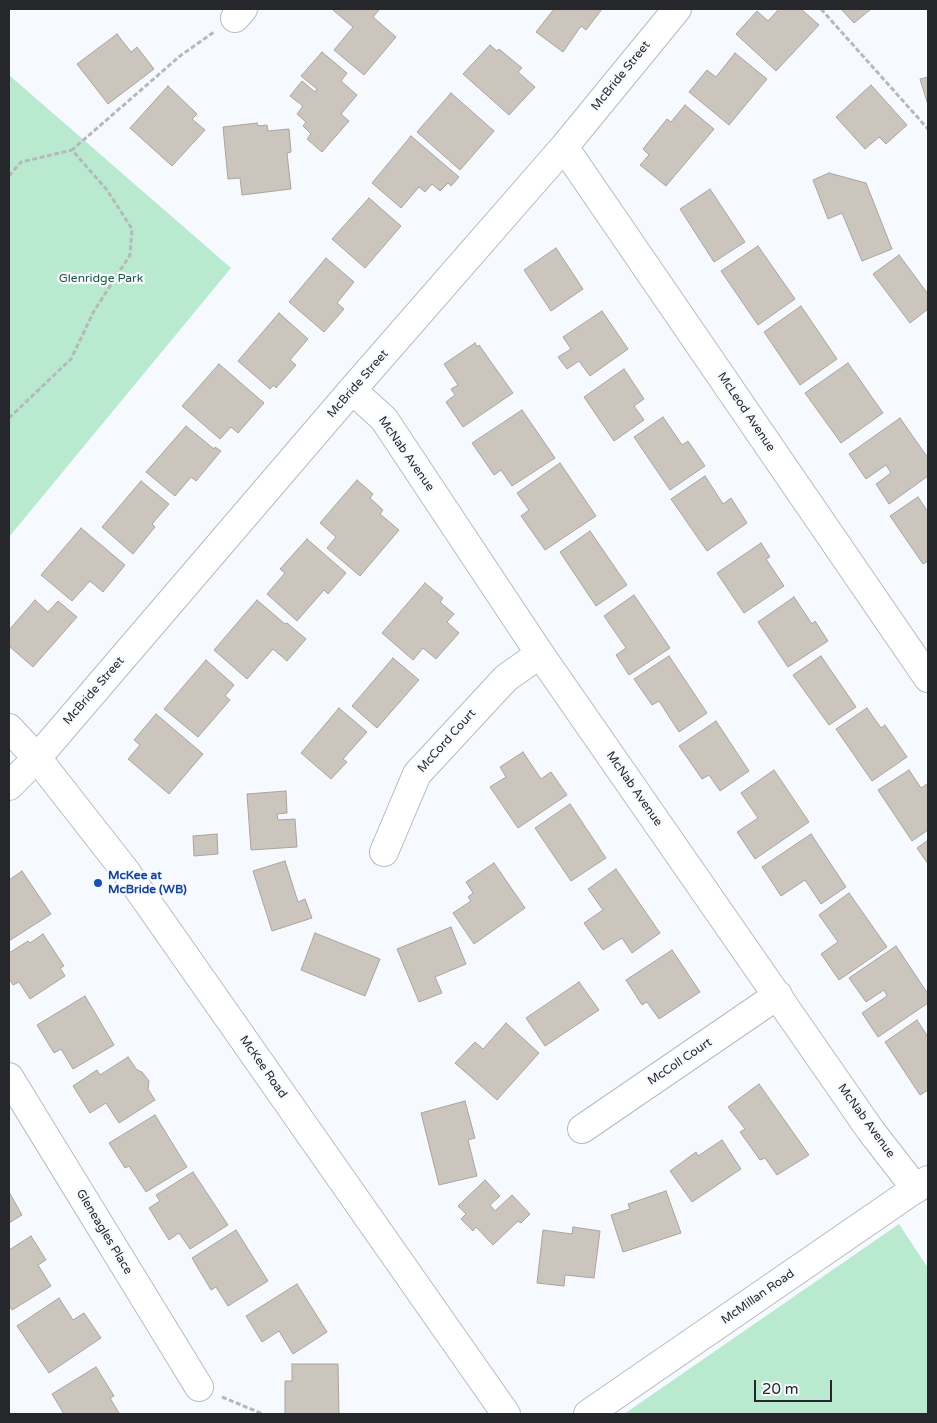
<!DOCTYPE html>
<style>
body{margin:0}
#map{position:relative;width:937px;height:1423px;overflow:hidden;background:#f6fafe;font-family:"Varela Round",sans-serif}
canvas{display:block}
.frame{position:absolute;inset:0;border:10px solid #25272a;pointer-events:none}
.scale{position:absolute;left:754px;top:1380px;width:78px;height:22px;box-sizing:border-box;border:2px solid #25272a;border-top:0;padding-left:6px;font-size:15px;line-height:18px;white-space:nowrap;color:#25272a;-webkit-text-stroke:4px #f6fafe;paint-order:stroke}
</style>
<div id="map">
<canvas width="937" height="1423"></canvas>
<div class="frame"></div>
<div class="scale">20 m</div>
</div>
<script>
const g = document.querySelector('canvas').getContext('2d');
g.lineJoin = 'round';
function fillPath(path, color) {
  g.fillStyle = color;
  g.fill(path, 'evenodd');
}
function poly(rows) {
  const path = new Path2D();
  for (const r of rows) {
    path.moveTo(r[0], r[1]);
    for (let i = 2; i < r.length; i += 2) path.lineTo(r[i], r[i + 1]);
  }
  return path;
}
function strokePath(path, color, width, dash) {
  g.strokeStyle = color;
  g.lineWidth = width;
  g.lineCap = dash ? 'butt' : 'round';
  g.setLineDash(dash || []);
  g.stroke(path);
}
function label(font, color, halo, rows, align = 'center') {
  g.font = font + ' "Varela Round",sans-serif';
  g.lineWidth = 4.5;
  g.setLineDash([]);
  g.textBaseline = 'middle';
  g.strokeStyle = halo;
  g.fillStyle = color;
  for (const [text, x, y, turn = 0] of rows) {
    g.save();
    g.translate(x, y);
    g.rotate((+turn || 0) * Math.PI / 180);
    g.textAlign = isNaN(turn) ? turn : align;
    if (halo) g.strokeText(text, 0, 0);
    g.fillText(text, 0, 0);
    g.restore();
  }
}
fillPath(poly([
 [9,75,231,268,9,537],
 [899,1224,928,1268,928,1414,624,1414]
]), '#b9ead0');
const building = poly([
 [335,9,378,9,379,10,373,17,396,37,364,75,334,50,353,27,333,10,335,9],
 [554,9,602,9,586,30,581,26,563,52,536,32,554,9],
 [779,9,801,9,819,25,776,71,736,34,757,11,768,21,779,9],
 [841,9,871,9,854,23,841,9],
 [117,34,131,52,137,47,154,69,108,104,77,64,117,34],
 [490,45,497,51,499,49,522,68,518,72,535,87,509,115,463,74,490,45],
 [322,52,347,73,341,81,357,95,341,114,349,121,322,152,307,139,311,134,303,126,306,122,297,114,303,106,290,96,302,81,315,92,317,89,301,76,322,52],
 [735,53,767,79,729,125,689,92,707,70,716,77,735,53],
 [928,77,928,105,920,79,928,77],
 [871,85,907,125,886,144,879,137,865,149,836,117,871,85],
 [168,86,197,114,192,119,205,130,172,166,130,128,168,86],
 [451,93,494,131,460,170,417,132,451,93],
 [685,105,714,129,666,186,640,165,649,155,643,149,667,119,671,122,685,105],
 [257,123,258,126,267,125,268,131,289,129,291,152,287,153,291,189,242,195,240,178,228,179,223,127,257,123],
 [411,136,459,177,451,186,448,183,440,191,432,184,425,192,419,187,401,208,372,183,411,136],
 [829,173,866,183,892,249,862,261,842,213,828,219,813,180,829,173],
 [710,189,745,242,714,262,680,209,710,189],
 [369,198,401,226,365,268,332,239,369,198],
 [758,246,795,299,758,325,721,271,758,246],
 [556,248,583,289,551,311,524,270,556,248],
 [899,255,928,294,928,309,910,323,873,274,899,255],
 [326,258,354,282,337,303,344,309,324,332,289,302,326,258],
 [801,306,837,359,800,385,764,332,801,306],
 [602,311,628,349,590,376,579,361,567,369,558,357,571,349,563,337,602,311],
 [279,313,308,339,290,360,296,365,276,388,274,385,270,389,238,361,279,313],
 [475,343,477,347,479,345,513,393,463,427,446,402,455,395,451,389,458,385,444,364,475,343],
 [848,363,883,413,841,443,805,393,848,363],
 [219,364,264,403,238,433,231,427,220,439,182,406,219,364],
 [624,369,644,399,634,406,644,420,614,441,584,397,624,369],
 [522,410,555,458,512,486,501,470,494,475,472,443,522,410],
 [663,417,682,445,688,441,705,466,670,490,634,437,663,417],
 [900,418,928,458,928,476,889,504,876,484,891,473,886,465,866,479,849,454,900,418],
 [186,426,214,449,215,447,221,451,196,481,191,477,175,496,146,472,186,426],
 [560,463,596,516,545,550,521,516,529,510,517,493,560,463],
 [705,476,723,504,731,498,747,523,707,551,671,499,705,476],
 [357,480,373,494,370,498,383,510,380,514,399,530,360,576,327,548,336,537,320,523,357,480],
 [141,481,169,504,152,524,155,527,133,554,102,527,141,481],
 [918,497,928,512,928,561,923,564,890,516,918,497],
 [81,528,125,565,103,592,90,581,72,601,41,575,81,528],
 [590,531,627,585,596,606,560,552,590,531],
 [307,539,346,573,328,594,324,590,297,621,267,594,285,573,280,569,307,539],
 [761,543,770,557,766,559,784,586,744,613,717,573,761,543],
 [425,583,443,598,440,602,454,614,447,622,459,633,436,659,423,648,413,660,382,633,425,583],
 [634,595,670,648,629,675,616,655,626,648,604,616,634,595],
 [794,597,812,624,815,621,828,641,788,667,758,622,794,597],
 [35,600,48,612,58,601,77,617,33,667,9,646,9,630,35,600],
 [257,600,285,624,287,623,306,639,287,661,273,649,247,679,214,650,257,600],
 [669,656,707,713,679,732,659,701,652,705,634,679,669,656],
 [821,656,856,707,829,725,793,675,821,656],
 [393,658,419,680,377,728,352,706,393,658],
 [206,660,234,685,225,696,230,700,198,737,164,709,206,660],
 [339,708,367,732,343,759,347,762,331,779,301,753,339,708],
 [867,708,881,728,885,725,907,757,872,781,836,729,867,708],
 [156,714,203,754,169,794,128,759,140,745,134,740,156,714],
 [716,721,749,771,720,791,709,775,702,779,679,746,716,721],
 [523,752,541,779,551,772,567,795,518,828,490,787,506,777,500,767,523,752],
 [774,770,809,822,755,859,737,832,758,818,741,793,774,770],
 [909,770,921,788,927,784,928,785,928,830,912,841,878,790,909,770],
 [286,791,287,813,277,814,278,820,295,819,297,847,251,850,247,794,286,791],
 [570,804,606,858,571,881,535,828,570,804],
 [217,834,218,854,194,856,193,836,217,834],
 [811,834,846,887,821,904,805,880,781,896,762,867,811,834],
 [928,840,928,864,917,848,928,840],
 [285,861,298,902,305,899,312,918,272,931,253,871,285,861],
 [494,863,525,908,474,944,453,913,471,901,468,897,473,893,466,882,494,863],
 [616,869,660,933,632,953,622,938,603,950,584,923,603,910,588,889,616,869],
 [22,871,51,914,9,941,9,880,22,871],
 [849,893,887,947,839,980,821,954,838,942,819,915,849,893],
 [451,927,466,964,435,977,442,993,419,1002,397,949,451,927],
 [315,933,380,959,365,996,301,970,315,933],
 [43,934,64,966,60,968,65,976,30,999,19,982,13,985,9,978,9,953,28,941,30,943,43,934],
 [896,946,928,994,928,1003,878,1037,862,1013,887,996,884,990,866,1002,849,978,896,946],
 [672,950,700,992,659,1019,647,1002,642,1005,626,980,672,950],
 [579,982,599,1010,545,1046,526,1018,579,982],
 [85,996,114,1045,73,1069,61,1049,54,1053,37,1025,85,996],
 [917,1020,928,1037,928,1090,920,1095,885,1042,917,1020],
 [506,1023,539,1053,497,1100,455,1063,475,1042,483,1049,506,1023],
 [128,1057,137,1070,142,1072,149,1081,148,1089,155,1100,119,1123,106,1103,90,1113,73,1086,97,1070,100,1075,128,1057],
 [759,1084,809,1155,777,1175,765,1158,760,1160,740,1132,745,1129,728,1107,759,1084],
 [465,1101,475,1138,468,1140,477,1176,439,1185,421,1113,465,1101],
 [155,1115,187,1167,146,1192,129,1166,125,1168,109,1143,155,1115],
 [722,1140,741,1169,692,1202,670,1171,696,1152,698,1156,722,1140],
 [193,1172,228,1225,190,1249,179,1233,169,1240,149,1208,160,1201,156,1195,193,1172],
 [485,1180,500,1196,490,1205,495,1211,512,1195,530,1214,521,1223,518,1221,493,1245,476,1227,473,1231,461,1219,466,1214,458,1206,485,1180],
 [666,1191,681,1233,623,1252,611,1215,630,1209,628,1204,666,1191],
 [9,1192,22,1215,9,1223,9,1192],
 [573,1227,600,1231,594,1278,565,1275,564,1286,537,1283,543,1230,572,1234,573,1227],
 [236,1230,268,1281,228,1306,216,1287,211,1290,192,1258,236,1230],
 [31,1236,46,1260,38,1265,51,1286,12,1310,9,1305,9,1250,31,1236],
 [297,1284,327,1332,293,1354,279,1331,262,1342,246,1316,297,1284],
 [59,1298,73,1320,84,1313,101,1338,49,1373,17,1326,59,1298],
 [292,1364,338,1364,339,1414,285,1414,285,1381,292,1381,292,1364],
 [96,1367,114,1396,110,1398,119,1413,117,1414,64,1414,52,1394,96,1367]
]);
fillPath(building, '#cbc5be');
strokePath(building, '#aaa49d', 1);
const street = poly([
 [235,18,243,9],
 [564,147,928,678],
 [352,390,384,419,540,654,871,1131,916,1189],
 [9,786,37,758,352,390,564,147,677,9],
 [384,852,417,774,506,678,540,654],
 [9,1077,199,1387],
 [582,1129,778,995]
]);
const secondary = poly([
 [9,728,37,758,127,873,506,1414],
 [588,1414,928,1180]
]);
strokePath(street, '#b5bbc1', 30);
strokePath(secondary, '#b5bbc1', 30);
strokePath(poly([
 [821,9,928,129],
 [9,176,21,162,72,150],
 [9,418,71,359,94,311,130,255,132,229,107,190,72,150,180,56,214,32],
 [222,1397,263,1414]
]), '#b5b9bc', 3, [5, 2.5]);
strokePath(street, '#fff', 28);
strokePath(secondary, '#fff', 28);
for (const [x, y, r, color] of [
 [98,883,5,"#1a4fb4"]
]) {
  const dot = new Path2D();
  dot.arc(x, y, r, 0, 2 * Math.PI);
  g.fillStyle = color;
  g.fill(dot);
  strokePath(dot, '#f6fafe', 2);
}
label('12px', '#25272a', '#f6fafe', [
 ["McBride Street",621,76,-51],
 ["McBride Street",358,384,-49],
 ["McLeod Avenue",746,412,56],
 ["McNab Avenue",406,454,55],
 ["McBride Street",94,691,-49],
 ["McCord Court",447,741,-48],
 ["McNab Avenue",634,789,55],
 ["McColl Court",680,1062,-34],
 ["McKee Road",263,1067,55],
 ["McNab Avenue",866,1121,54],
 ["Gleneagles Place",104,1232,59],
 ["McMillan Road",758,1297,-35]
]);
label('12px', '#1e563e', '#f6fafe', [
 ["Glenridge Park",101,279]
]);
label('bold 12px', '#164399', '#f6fafe', [
 ["McKee at",108,876],
 ["McBride (WB)",108,890]
], 'left');
</script>
